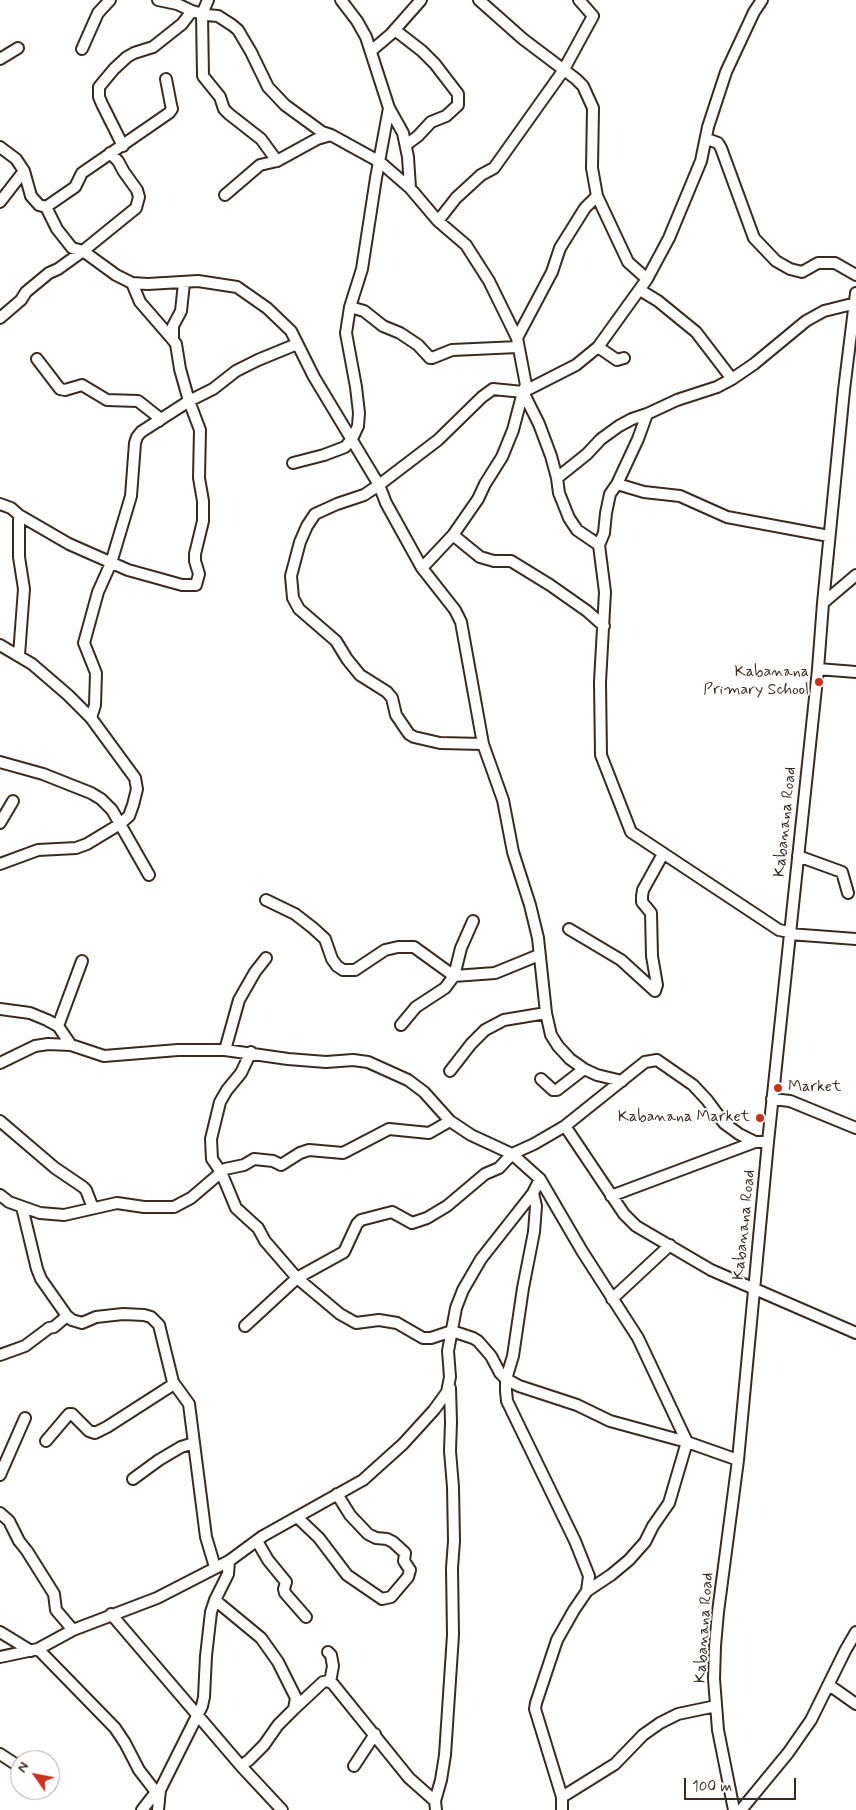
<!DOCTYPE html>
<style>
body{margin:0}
#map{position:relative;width:856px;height:1810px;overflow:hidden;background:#fff;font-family:Mynerve,sans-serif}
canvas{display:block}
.north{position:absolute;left:10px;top:1750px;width:50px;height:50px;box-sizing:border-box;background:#fff;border:1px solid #b1aaa5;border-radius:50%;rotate:303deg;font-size:14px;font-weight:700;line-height:20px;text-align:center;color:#3b2a1e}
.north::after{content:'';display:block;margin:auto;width:18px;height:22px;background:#c8321e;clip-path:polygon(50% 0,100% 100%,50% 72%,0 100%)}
.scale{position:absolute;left:684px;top:1778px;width:112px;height:22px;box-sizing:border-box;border:2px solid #3b2a1e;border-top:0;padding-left:6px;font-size:15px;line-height:18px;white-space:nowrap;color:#3b2a1e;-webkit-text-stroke:4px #fff;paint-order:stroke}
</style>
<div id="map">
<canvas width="856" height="1810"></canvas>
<div class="north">N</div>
<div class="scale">100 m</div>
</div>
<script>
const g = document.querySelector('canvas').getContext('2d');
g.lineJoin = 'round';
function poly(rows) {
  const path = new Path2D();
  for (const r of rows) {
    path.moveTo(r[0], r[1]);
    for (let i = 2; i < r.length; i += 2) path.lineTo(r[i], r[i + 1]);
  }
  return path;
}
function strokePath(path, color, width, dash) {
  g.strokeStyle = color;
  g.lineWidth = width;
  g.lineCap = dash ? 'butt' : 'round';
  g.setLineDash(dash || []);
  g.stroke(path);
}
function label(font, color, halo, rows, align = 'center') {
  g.font = font + ' Mynerve,sans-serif';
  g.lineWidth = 4;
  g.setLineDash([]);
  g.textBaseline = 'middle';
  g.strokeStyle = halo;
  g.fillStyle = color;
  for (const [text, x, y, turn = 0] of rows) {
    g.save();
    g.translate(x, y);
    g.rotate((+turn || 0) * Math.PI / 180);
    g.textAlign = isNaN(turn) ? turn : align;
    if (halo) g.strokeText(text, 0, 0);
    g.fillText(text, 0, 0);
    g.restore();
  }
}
const minor = poly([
 [158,0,177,4,192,11,207,15,218,16,232,25,238,30,251,52,268,87,285,105,322,132,331,135,380,162,410,188],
 [208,0,202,14,203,76,220,97,224,109,229,114,261,139,277,161,317,139,331,135],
 [341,0,357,21,366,37,389,108,403,133,408,157,410,188,438,221,466,245,489,281,517,338,526,385,523,392,539,424,551,456,557,478,559,493,569,518,577,530,599,545,605,592,600,682,601,755,631,832,779,930,789,932],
 [479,0,523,39,576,79,583,86,593,108,592,168,597,196,628,262,647,279],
 [395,30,422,51,435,64,458,94,458,105,446,116,431,122,418,136,406,145],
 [82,49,98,13,110,0],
 [371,51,391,34,421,0],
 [0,59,18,48],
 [707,139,718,143,721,148,754,238,776,261,790,269,802,272,818,263,835,263,856,275],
 [123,146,102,104,99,97,99,87,114,69,127,57,134,53,153,47,182,24,192,11],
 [0,147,16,159,24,171,31,196,39,205,46,207,57,229,72,248,83,251,116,275,132,283,148,284,198,281,237,287,267,308,291,331,314,377,379,485,386,503,422,568,455,610,461,622,483,744,503,800,513,852,530,905,538,938,546,1013,551,1035,558,1046,570,1059,584,1069,597,1075,622,1081],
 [225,195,260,165,277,161],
 [0,202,24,171],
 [46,207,75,187,82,173,169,113,172,109,171,105,166,79],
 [438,221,456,198,481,175,494,168,563,71,593,16,579,0],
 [132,283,140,302,173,340],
 [640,290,658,301,696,332,732,379],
 [350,307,364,311,383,326,400,333,418,345,430,358,432,358,452,350,518,347],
 [0,318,21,300,26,292,49,273,58,269,83,251,136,208,139,197,137,190,124,172,118,161,110,153],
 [517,338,552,272,560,248,585,208,597,196],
 [598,347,617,360,624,358],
 [37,359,60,389,65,390,82,385,107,400,138,401,157,416,159,421],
 [293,463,324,455,345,447,352,439,358,426,359,413,356,387,346,333,350,307,362,269,376,178,389,108],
 [557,478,587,454,601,439,619,426,632,419,647,414,677,400,717,387,732,379,754,364,806,321,824,311,856,303],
 [617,484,644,492,680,496,727,517,829,536],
 [0,504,11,508,19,515,69,544,128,570,182,585,196,585,199,574,195,561,195,554,203,521,203,501,199,478,200,430,189,401,180,369,176,344,173,340,173,326,181,311,184,283],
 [453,535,480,557,494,561,511,561,550,585,587,611,604,626],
 [599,545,604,533,606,513,610,494,617,484,638,439,647,414],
 [422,568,453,535,478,499,485,484,502,457,513,430,523,392,576,365,598,347,647,279,669,238,701,161,708,127,726,72,754,12,762,0],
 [823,603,856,575],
 [0,645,32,664,68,695,91,718],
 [19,655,24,589,19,557,19,515],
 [818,669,856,672],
 [483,744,440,743,414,737,409,734,396,715,392,698,387,692,360,675,347,659,336,641,299,609,293,598,291,576,300,542,307,526,315,514,337,504,364,495,379,485,438,440,482,397,493,389,523,392],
 [0,762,43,774,91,793,101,799,112,810,149,875],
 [0,823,13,801],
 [798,856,842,872,848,893],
 [0,864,38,850,76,848,87,844,120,824,129,816,133,805,137,789,135,778,91,718,95,705,96,673,84,643,98,592,111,563,131,496,135,443,137,437,141,432,189,401,213,389,236,371,258,360,297,344],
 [266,900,295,914,313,928,325,939,332,959,337,966,343,970,355,970,385,950,398,947,414,947,454,976,495,973,539,955],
 [569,929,621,960,655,991,657,985,652,956,651,913,642,902,642,896,643,890,663,854],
 [789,934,856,939],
 [0,1009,30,1013,47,1020,58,1026,71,1045],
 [401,1025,416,1007,445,988,454,976,461,948,473,921],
 [58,1026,82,961],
 [225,1050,239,1000,255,972,266,958],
 [251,1052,241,1073,227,1090,220,1102,211,1139,212,1159,221,1172,236,1208,258,1228,265,1241,297,1278,340,1314,356,1323,379,1320,397,1323,423,1338,431,1338,452,1331,473,1338,478,1341,491,1356,500,1373,506,1379,519,1386,577,1405,610,1421,687,1442,669,1503,653,1526,645,1542,629,1560,611,1575,587,1591,574,1610,557,1640,536,1703,535,1709,562,1797,562,1810],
 [0,1063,35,1046,48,1044,71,1045,104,1056,178,1050,225,1050,288,1059,326,1062,353,1060,368,1062,408,1080,424,1092,450,1121,471,1135,512,1154,540,1179,582,1251,638,1338,687,1442,738,1460],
 [450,1071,471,1044,485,1030,504,1020,546,1013],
 [541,1079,553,1090,557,1090,584,1069],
 [772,1099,790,1101,856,1128],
 [0,1121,55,1168,83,1187,86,1190,93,1208],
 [565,1126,624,1214,636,1226,711,1270,856,1333],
 [533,1193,536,1206,534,1232,523,1288,513,1356,506,1379,506,1391,507,1401,575,1541,589,1576,587,1591],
 [0,1195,9,1202,40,1213,64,1215,117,1203,144,1207,174,1207,191,1198,225,1169,244,1165,254,1159,273,1161,281,1165,300,1153,309,1150,343,1153,389,1129,429,1133,450,1121],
 [611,1196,755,1142],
 [22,1207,37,1269,41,1279,67,1316,72,1320,82,1323,96,1317,123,1314,144,1315,151,1317,159,1325,173,1382,189,1404,206,1537,215,1567],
 [612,1299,670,1245],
 [245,1326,297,1278,344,1252,357,1224,361,1220,392,1212,412,1223,427,1218,447,1206,485,1174,499,1168,512,1154,534,1144,565,1126,645,1062,657,1060,693,1085,707,1100,724,1123,739,1134,755,1142,768,1142],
 [0,1355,25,1346,49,1328,54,1327,67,1316],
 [46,1441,69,1414,72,1414,89,1431,95,1433,107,1427,174,1384],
 [0,1475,25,1418],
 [133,1479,159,1460,181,1447,194,1443],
 [0,1513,9,1521,19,1541,27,1551,54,1594,56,1610,73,1630],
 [297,1517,319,1538,347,1575,382,1599,391,1597,408,1577,410,1570,404,1561,405,1553,393,1542,387,1539,376,1538,368,1534,350,1515,337,1494],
 [257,1541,268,1560,286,1582,284,1589,285,1593,306,1617],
 [215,1600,261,1638,278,1662,296,1698,294,1709,278,1725,264,1745,249,1760,241,1766],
 [111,1614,241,1766,282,1810],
 [0,1632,31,1651],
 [38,1649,115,1728,125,1743,139,1770,156,1792,160,1790],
 [328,1652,331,1655,333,1666,330,1682],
 [0,1657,38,1649,73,1630,157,1598,229,1561,263,1536,363,1480,403,1444,434,1410,447,1392,450,1377,448,1351,456,1308,463,1290,481,1259,533,1193,540,1179],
 [829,1685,856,1704],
 [294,1709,323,1682,328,1681,333,1684,409,1778,435,1801],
 [0,1754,20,1767],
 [354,1766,375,1734],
 [562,1797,615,1764,643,1735,660,1723,678,1714,716,1706],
 [142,1810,156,1792],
 [158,1810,160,1790,202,1706,204,1697,206,1656,211,1612,215,1600,228,1574,229,1561],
 [436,1810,435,1801,441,1780,445,1755,453,1635,452,1568,454,1541,453,1487,450,1451,451,1422,450,1388],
 [734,1810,718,1730,714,1679,715,1646,718,1612,738,1460,768,1142,818,669,823,603,844,390,856,293],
 [741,1810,788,1753,811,1720,845,1651,856,1632]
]);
strokePath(minor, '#3b2a1e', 14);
strokePath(minor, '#fff', 10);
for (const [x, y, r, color] of [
 [819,682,5,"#c8321e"],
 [778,1088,5,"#c8321e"],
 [760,1118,5,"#c8321e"]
]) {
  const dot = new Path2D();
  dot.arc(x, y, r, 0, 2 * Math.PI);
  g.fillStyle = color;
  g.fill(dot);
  strokePath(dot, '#fff', 2);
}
label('16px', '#3b2a1e', '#fff', [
 ["Kabanana",809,673],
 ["Primary School",809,691],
 ["Market",788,1088,"left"],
 ["Kabanana Market",750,1118]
], 'right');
label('16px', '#3b2a1e', '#fff', [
 ["Kabanana Road",786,822,-84],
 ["Kabanana Road",745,1225,-84],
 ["Kabanana Road",705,1628,-86]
]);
</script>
